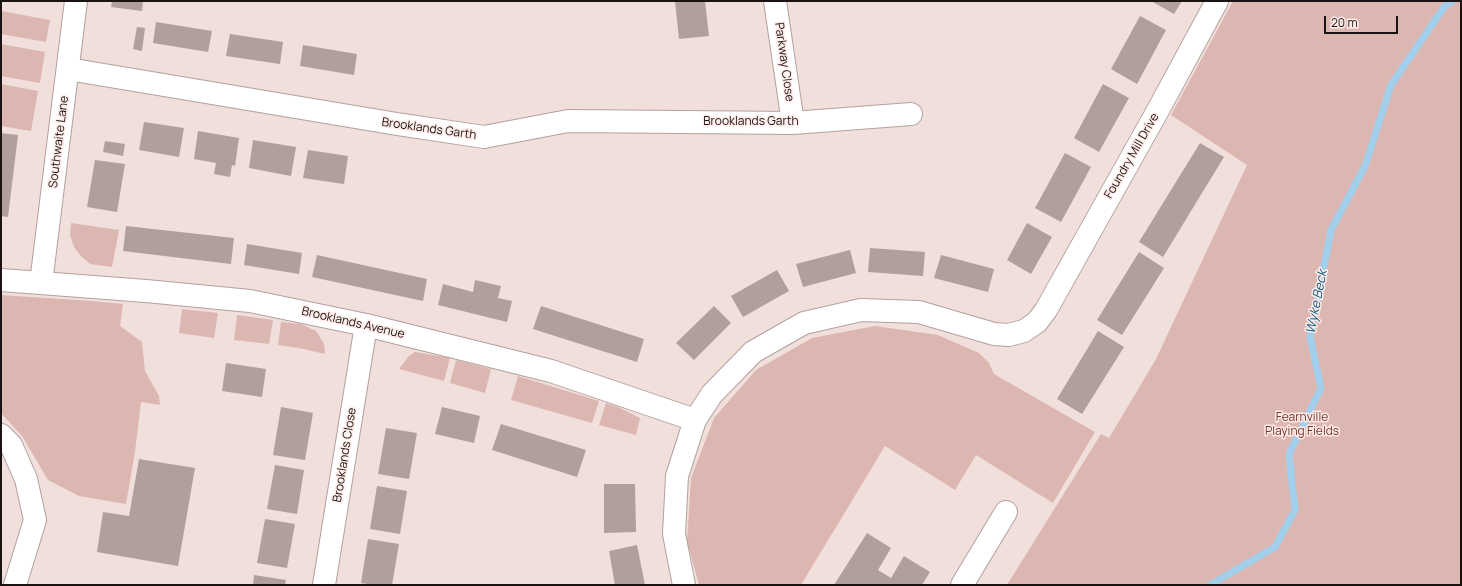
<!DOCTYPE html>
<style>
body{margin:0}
#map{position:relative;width:1462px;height:586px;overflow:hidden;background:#f1dfdc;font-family:Manrope,sans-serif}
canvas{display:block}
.frame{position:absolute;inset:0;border:2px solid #1a1312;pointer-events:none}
.scale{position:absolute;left:1324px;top:16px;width:74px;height:18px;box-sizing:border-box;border:2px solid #1a1312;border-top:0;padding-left:5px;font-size:12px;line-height:14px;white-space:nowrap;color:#1a1312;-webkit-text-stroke:3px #ffece9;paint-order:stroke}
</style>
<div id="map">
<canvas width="1462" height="586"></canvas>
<div class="frame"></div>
<div class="scale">20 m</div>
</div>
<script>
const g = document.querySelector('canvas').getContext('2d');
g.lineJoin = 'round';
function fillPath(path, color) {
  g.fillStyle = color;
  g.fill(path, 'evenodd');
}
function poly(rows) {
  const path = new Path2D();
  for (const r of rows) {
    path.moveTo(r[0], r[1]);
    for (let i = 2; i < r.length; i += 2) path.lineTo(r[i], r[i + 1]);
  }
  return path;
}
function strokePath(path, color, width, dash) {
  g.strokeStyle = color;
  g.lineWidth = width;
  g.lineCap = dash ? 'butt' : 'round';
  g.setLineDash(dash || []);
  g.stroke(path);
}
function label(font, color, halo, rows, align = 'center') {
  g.font = font + ' Manrope,sans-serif';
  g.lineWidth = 3;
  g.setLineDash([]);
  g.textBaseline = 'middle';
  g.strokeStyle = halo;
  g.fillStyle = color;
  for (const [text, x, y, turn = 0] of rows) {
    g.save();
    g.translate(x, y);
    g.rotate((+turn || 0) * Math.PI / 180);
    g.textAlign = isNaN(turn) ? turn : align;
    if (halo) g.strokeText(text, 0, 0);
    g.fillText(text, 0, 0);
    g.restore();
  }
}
fillPath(poly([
 [1233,1,1461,1,1461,585,1007,585,1101,434,1109,438,1156,359,1247,165,1171,115],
 [1,11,50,20,46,42,1,34],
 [1,44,45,52,40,83,1,76],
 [1,84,38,91,31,131,1,126],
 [71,223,119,230,112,267,90,264,81,256,74,247,70,235],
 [1,295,92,301,123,304,120,326,142,342,145,371,159,396,160,405,141,402,135,452,126,504,79,496,48,480,22,436,1,413],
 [182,309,218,313,214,338,179,333],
 [237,315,273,320,269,344,234,340],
 [281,322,301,324,316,331,324,344,325,354,299,348,278,345],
 [875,326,938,335,979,353,989,363,994,374,1095,432,1053,503,976,455,955,490,885,446,801,585,699,585,687,541,691,478,714,418,756,370,812,338],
 [415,352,450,358,444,381,399,369,409,356],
 [456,360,491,369,485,393,450,383],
 [518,376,599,401,592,423,511,400],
 [606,403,618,407,640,418,636,435,599,425]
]), '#dcb7b1');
strokePath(poly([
 [1210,585,1275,547,1295,510,1289,454,1321,388,1310,337,1331,230,1365,166,1391,85,1444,7,1452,1]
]), '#a2cfec', 7);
fillPath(poly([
 [112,1,143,1,142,11,111,7],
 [675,1,705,1,709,36,679,39],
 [1151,1,1182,1,1174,14],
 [1140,16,1166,30,1137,84,1111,69],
 [156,22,212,31,208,52,153,43],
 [137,27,145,28,142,51,133,49],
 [230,34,283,42,280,64,226,56],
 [303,45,357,54,354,75,300,66],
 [1103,84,1129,98,1099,152,1074,138],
 [144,122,184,128,179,157,139,150],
 [198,131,239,138,235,166,232,165,230,177,214,174,216,163,194,159],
 [1,133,18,135,8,217,1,216],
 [253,140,296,147,291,176,249,168],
 [105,141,125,144,123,156,103,152],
 [1200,143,1224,157,1163,257,1139,242],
 [308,150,348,156,344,184,303,178],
 [1065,153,1091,167,1061,222,1035,208],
 [95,160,125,164,117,212,87,207],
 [1027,223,1052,237,1031,274,1007,260],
 [126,226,234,238,231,264,123,251],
 [247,244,302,253,299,274,244,265],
 [870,248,925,252,923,276,868,272],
 [850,250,856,273,803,287,796,264],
 [1139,252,1164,268,1122,335,1097,320],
 [317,255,427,279,423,301,312,277],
 [941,255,994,269,988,292,934,278],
 [777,270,789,291,743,317,731,296],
 [475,280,501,286,498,298,512,301,507,322,438,305,443,284,473,292],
 [541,306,644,339,637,362,533,329],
 [714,306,731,323,694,360,676,343],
 [1098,331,1124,347,1082,414,1057,399],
 [226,363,266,369,262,397,222,391],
 [281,407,313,413,305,460,273,455],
 [442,407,480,416,474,443,435,434],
 [501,424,586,450,577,477,492,450],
 [386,428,417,433,409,479,378,474],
 [139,459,195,468,178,566,97,552,103,512,129,516],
 [275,465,304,470,297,514,267,509],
 [604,484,635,484,636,532,604,533],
 [377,486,407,491,400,534,370,529],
 [265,519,295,524,287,568,257,563],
 [867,533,891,548,878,570,891,578,904,556,930,572,922,585,834,585],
 [368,539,399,544,392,585,374,585,361,583],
 [637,545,645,585,615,585,609,551],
 [254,575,286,580,285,585,253,585]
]), '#b19f9d');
const minor = poly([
 [775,1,793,123],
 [68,69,397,124,484,137,568,121,793,123,911,114],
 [1,280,146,291,250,301,366,325,551,371,695,420],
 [41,283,76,1],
 [1,435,11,445,26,479,35,520,15,585],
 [324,585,366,325],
 [684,585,674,534,677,476,695,420,712,394,753,352,804,323,861,310,919,312,994,334,1009,335,1024,331,1037,322,1046,310,1157,112,1217,1],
 [962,585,1006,512]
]);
strokePath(minor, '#b3a19e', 24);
strokePath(minor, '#fff', 22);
label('12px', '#1a1312', '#ffece9', [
 ["Parkway Close",784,62,82],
 ["Brooklands Garth",751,122],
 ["Brooklands Garth",429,129,8],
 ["Southwaite Lane",59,142,-83],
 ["Foundry Mill Drive",1132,156,-60],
 ["Brooklands Avenue",353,323,13],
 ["Brooklands Close",345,455,-81]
]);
label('12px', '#75342d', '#ffece9', [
 ["Fearnville",1302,418],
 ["Playing Fields",1302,432]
]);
label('italic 13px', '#0d5b81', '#ffece9', [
 ["Wyke Beck",1317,302,-79]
]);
</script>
